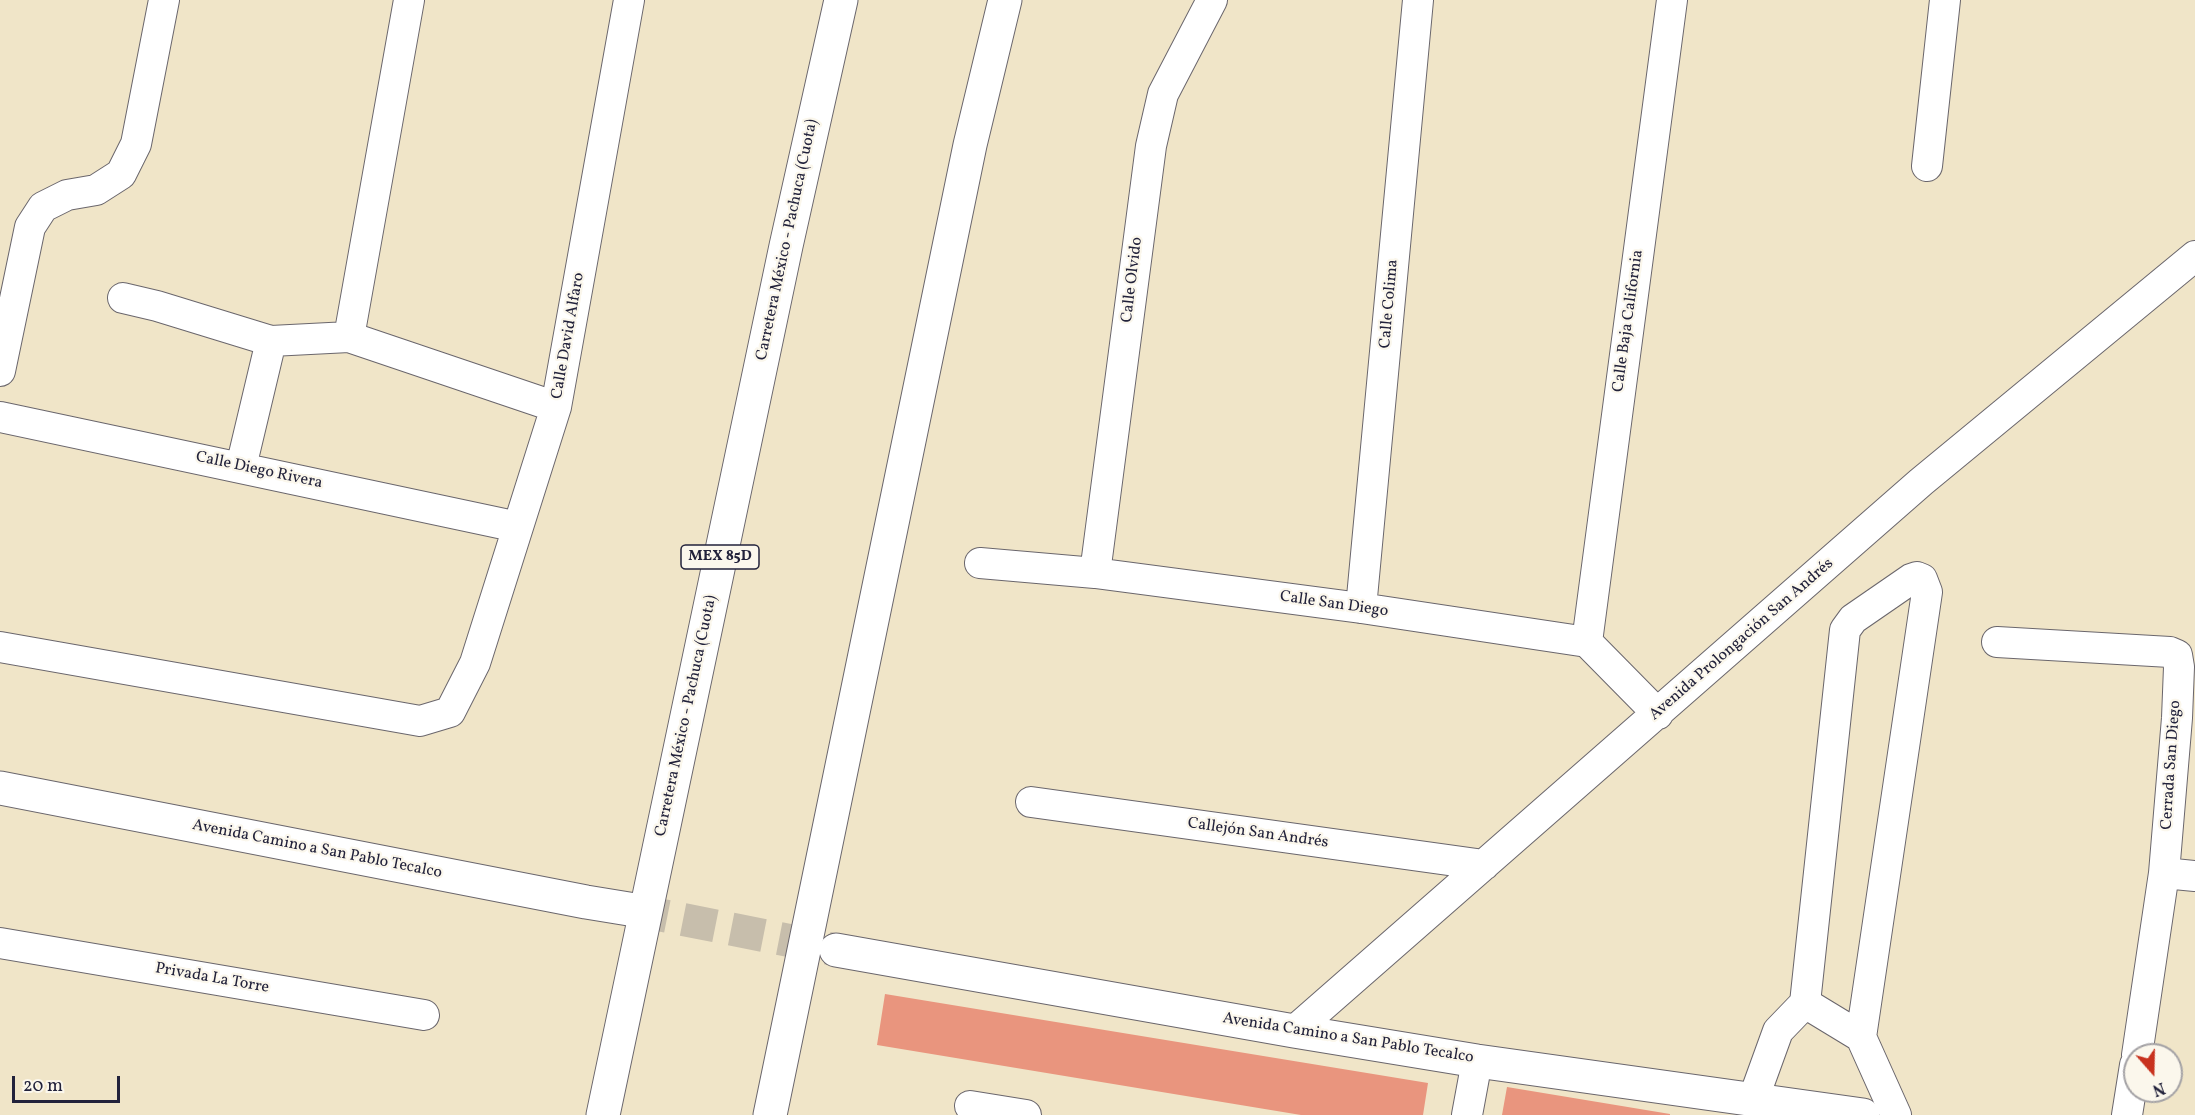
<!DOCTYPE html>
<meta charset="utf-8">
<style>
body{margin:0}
#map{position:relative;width:2195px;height:1115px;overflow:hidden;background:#f0e5c8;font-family:Vollkorn,serif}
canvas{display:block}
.north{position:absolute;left:2123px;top:1043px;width:60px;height:60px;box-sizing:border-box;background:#fbf7ec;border:2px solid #a4a2a5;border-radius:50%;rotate:160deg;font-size:16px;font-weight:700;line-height:24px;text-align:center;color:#22223b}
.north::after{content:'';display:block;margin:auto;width:21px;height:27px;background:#c8321e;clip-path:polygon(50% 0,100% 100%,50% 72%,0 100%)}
.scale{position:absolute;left:12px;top:1076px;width:108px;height:27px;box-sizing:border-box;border:3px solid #22223b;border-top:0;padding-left:8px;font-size:18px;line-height:21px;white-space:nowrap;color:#22223b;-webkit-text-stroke:4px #fbf7ec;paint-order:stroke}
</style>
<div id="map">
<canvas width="2195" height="1115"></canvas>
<div class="north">N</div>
<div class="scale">20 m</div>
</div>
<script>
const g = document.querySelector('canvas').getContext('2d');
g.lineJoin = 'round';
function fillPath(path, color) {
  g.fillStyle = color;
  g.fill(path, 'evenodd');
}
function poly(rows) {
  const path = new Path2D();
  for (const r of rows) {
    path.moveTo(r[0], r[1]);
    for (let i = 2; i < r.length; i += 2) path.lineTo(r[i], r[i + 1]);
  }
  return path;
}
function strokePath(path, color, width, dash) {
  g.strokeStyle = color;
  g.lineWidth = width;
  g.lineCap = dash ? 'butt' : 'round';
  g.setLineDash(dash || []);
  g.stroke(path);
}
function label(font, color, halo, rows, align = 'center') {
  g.font = font + ' Vollkorn,serif';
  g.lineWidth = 4.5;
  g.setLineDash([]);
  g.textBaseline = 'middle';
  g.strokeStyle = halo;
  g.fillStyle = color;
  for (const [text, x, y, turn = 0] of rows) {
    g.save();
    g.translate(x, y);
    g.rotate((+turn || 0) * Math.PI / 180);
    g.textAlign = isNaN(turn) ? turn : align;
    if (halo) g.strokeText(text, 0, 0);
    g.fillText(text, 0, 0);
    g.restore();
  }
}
fillPath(poly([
 [885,994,1428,1083,1423,1115,1301,1115,877,1045],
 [1507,1087,1670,1114,1670,1115,1502,1115]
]), '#e9957e');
strokePath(poly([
 [635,910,832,949]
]), '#c7beac', 33, [33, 16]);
const minor = poly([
 [1927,166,1945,0],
 [123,298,157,306,271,341,349,337,556,407],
 [349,337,409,0],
 [0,371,30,227,43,207,67,195,96,190,121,174,136,144,164,0],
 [0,417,518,527],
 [241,467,271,341],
 [980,563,1095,573,1361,608,1587,642,1658,714],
 [1095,573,1151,146,1163,94,1212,0],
 [1361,608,1418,0],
 [1587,642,1672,0],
 [1997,642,2170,652,2177,655,2179,667,2177,718,2164,873,2137,1055],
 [0,647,420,721,450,712,475,663,556,407,629,0],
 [1031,802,1484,865],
 [2164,873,2195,876],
 [0,943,424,1015],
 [1805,1003,1861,1037],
 [1294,1031,1921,482,2195,256],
 [1753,1100,1778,1031,1805,1003,1845,630,1853,619,1911,579,1917,577,1922,579,1927,592,1861,1037,1896,1115],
 [970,1106,1026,1115],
 [1467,1115,1477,1061],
 [2127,1115,2135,1065]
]);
const secondary = poly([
 [0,788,586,902,635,910],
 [836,950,1294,1031,1477,1061,1863,1115]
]);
const motorway = poly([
 [603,1115,786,246,841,0],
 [770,1115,970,145,1005,0]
]);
strokePath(minor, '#6a666c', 32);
strokePath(secondary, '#6a666c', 35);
strokePath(motorway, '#6a666c', 35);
strokePath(minor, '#fff', 30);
strokePath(secondary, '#fff', 33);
strokePath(motorway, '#fff', 33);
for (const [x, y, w] of [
 [720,557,78]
]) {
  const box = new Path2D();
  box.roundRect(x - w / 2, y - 12, w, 24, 4.5);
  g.fillStyle = '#fbf7ec';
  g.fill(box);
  strokePath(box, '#22223b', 1.5);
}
label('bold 15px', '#22223b', null, [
 ["MEX 85D",720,557]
]);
label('16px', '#22223b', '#fbf7ec', [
 ["Carretera México - Pachuca (Cuota)",788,240,-78],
 ["Calle Olvido",1133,280,-83],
 ["Calle Colima",1390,304,-85],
 ["Calle Baja California",1629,321,-82],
 ["Calle David Alfaro",569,336,-80],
 ["Calle Diego Rivera",259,471,12],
 ["Calle San Diego",1334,605,8],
 ["Avenida Prolongación San Andrés",1742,640,-41],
 ["Carretera México - Pachuca (Cuota)",687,716,-78],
 ["Cerrada San Diego",2172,765,-86],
 ["Callejón San Andrés",1258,834,8],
 ["Avenida Camino a San Pablo Tecalco",317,850,11],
 ["Privada La Torre",212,979,10],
 ["Avenida Camino a San Pablo Tecalco",1348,1039,9]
]);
</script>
